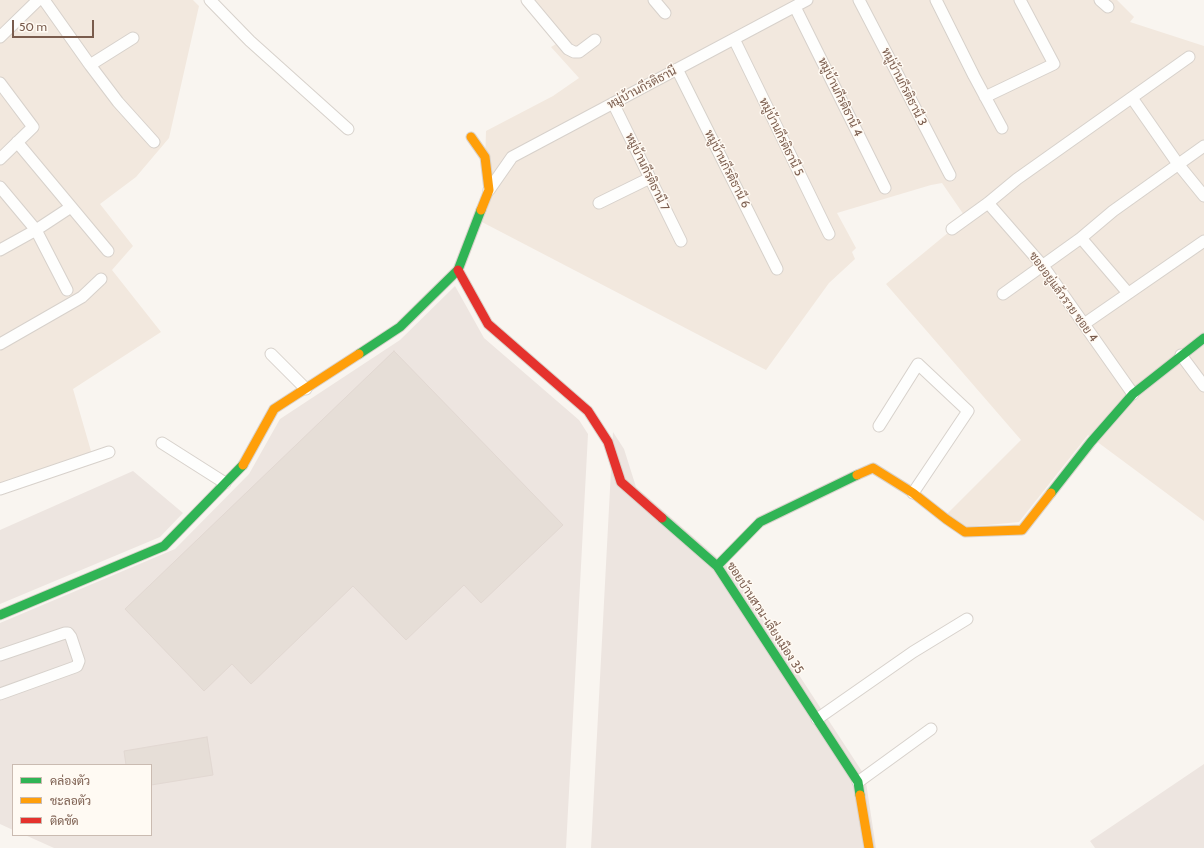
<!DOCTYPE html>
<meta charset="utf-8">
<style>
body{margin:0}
#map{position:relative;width:1204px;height:848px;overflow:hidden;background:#f9f5f0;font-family:Cabin,Sarabun,sans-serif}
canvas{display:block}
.legend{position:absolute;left:12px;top:764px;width:140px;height:72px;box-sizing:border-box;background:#fffaf3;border:1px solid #cabbb1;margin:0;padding:5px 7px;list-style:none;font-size:12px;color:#7a5c4d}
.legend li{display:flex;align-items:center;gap:8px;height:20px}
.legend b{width:20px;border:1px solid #cabbb1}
.scale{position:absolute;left:12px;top:20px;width:82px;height:18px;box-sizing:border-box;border:2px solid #7a5c4d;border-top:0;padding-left:5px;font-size:12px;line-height:14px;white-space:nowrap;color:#7a5c4d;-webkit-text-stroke:3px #fffaf3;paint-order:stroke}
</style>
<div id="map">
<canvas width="1204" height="848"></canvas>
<ul class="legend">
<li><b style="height:5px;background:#30b455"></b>คล่องตัว</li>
<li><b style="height:5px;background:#ff9f0a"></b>ชะลอตัว</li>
<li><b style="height:5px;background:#e5322d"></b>ติดขัด</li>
</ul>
<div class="scale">50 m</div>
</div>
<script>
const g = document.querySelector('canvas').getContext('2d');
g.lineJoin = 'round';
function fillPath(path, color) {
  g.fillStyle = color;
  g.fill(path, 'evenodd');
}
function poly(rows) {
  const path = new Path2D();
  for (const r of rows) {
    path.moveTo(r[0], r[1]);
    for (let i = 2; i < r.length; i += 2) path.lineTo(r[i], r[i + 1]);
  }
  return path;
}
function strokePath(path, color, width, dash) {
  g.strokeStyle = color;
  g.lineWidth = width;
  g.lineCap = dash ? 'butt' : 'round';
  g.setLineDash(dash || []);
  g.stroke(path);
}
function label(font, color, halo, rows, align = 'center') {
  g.font = font + ' Cabin,Sarabun,sans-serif';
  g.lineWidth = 3;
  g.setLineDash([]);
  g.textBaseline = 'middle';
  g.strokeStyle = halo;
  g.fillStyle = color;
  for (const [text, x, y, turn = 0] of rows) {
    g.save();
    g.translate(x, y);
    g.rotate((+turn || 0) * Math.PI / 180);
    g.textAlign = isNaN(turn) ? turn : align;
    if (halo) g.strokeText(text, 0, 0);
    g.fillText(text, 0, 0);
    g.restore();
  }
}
fillPath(poly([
 [0,0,193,0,199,6,169,138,136,177,100,204,133,246,112,270,161,332,73,389,93,458,0,494],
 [534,0,1117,0,1134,17,1130,22,1204,46,1204,521,1088,435,1019,522,966,527,947,514,1021,440,886,284,966,218,942,183,931,185,837,213,856,248,852,252,855,259,829,283,766,370,480,221,484,203,486,131,553,96,579,78,551,47,566,38]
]), '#f2e8de');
fillPath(poly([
 [455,286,484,338,579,420,588,434,566,848,54,848,25,835,151,835,151,765,13,765,13,830,0,824,0,623,175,549,249,474,280,419,400,340],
 [613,432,624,449,636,487,729,568,865,776,876,848,591,848],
 [133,471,183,513,160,537,0,604,0,530],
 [1204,764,1204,848,1095,848,1090,841]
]), '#ede5e0');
const building = poly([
 [394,351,563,525,481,603,464,585,406,640,353,586,251,684,232,664,204,691,125,609,394,351],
 [207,737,213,775,151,785,151,765,126,765,124,751,207,737]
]);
fillPath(building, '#e6ded7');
strokePath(building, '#e2d8d2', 1);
const street = poly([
 [44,0,90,65,118,102,154,142],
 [210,0,250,41,348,129],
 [527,0,568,49,574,52,579,52,595,40],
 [654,0,665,13],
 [859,0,950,175],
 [936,0,974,76,1002,128],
 [1100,0,1108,7],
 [795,7,885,188],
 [0,37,38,0],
 [734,39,829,234],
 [90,65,133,38],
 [677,69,777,269],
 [0,83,33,127,0,159],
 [985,97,1054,64,1020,0],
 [1132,98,1178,164,1204,196],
 [613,103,681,241],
 [17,142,108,251],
 [0,187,36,230,67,290],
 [489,190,512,157,807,0],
 [599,203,650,178],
 [988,203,1043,266,1133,394],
 [952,229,988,203,1017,179,1189,57],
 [1081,238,1128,293],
 [0,250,36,230,71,207],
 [1003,294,1081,238,1113,211,1204,146],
 [1084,324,1204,241],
 [0,344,82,297,101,279],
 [271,354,306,389],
 [1181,355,1204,386],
 [879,426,918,364,968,411,913,493],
 [162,443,225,483],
 [0,489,109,452],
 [0,655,65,633,68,633,71,637,79,661,77,666,75,667,0,694],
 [817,719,913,652,967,619],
 [858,782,931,729]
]);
const fast = poly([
 [359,354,400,327,458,270,481,210],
 [1051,493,1091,442,1133,394,1204,338],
 [662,518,717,566,858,782,860,795],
 [717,566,760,522,857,475],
 [0,615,164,546,243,465]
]);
const slow = poly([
 [471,137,485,157,489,190,481,210],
 [243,465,274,409,359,354],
 [857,475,873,468,913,493,946,519,965,532,1022,530,1051,493],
 [860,795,869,848]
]);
const jam = poly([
 [458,270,488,324,588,411,608,442,621,482,662,518]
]);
strokePath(street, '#d7d1cb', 13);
strokePath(fast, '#d9d2cb', 11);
strokePath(slow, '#d9d2cb', 11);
strokePath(jam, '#d9d2cb', 11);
strokePath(street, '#fefefd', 11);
strokePath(fast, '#30b455', 9);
strokePath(slow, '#ff9f0a', 9);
strokePath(jam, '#e5322d', 9);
label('12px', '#7a5c4d', '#fffaf3', [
 ["หมู่บ้านกีรติธานี 3",904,87,63],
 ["หมู่บ้านกีรติธานี",642,88,-28],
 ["หมู่บ้านกีรติธานี 4",840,97,64],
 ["หมู่บ้านกีรติธานี 5",781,137,64],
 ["หมู่บ้านกีรติธานี 6",727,169,63],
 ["หมู่บ้านกีรติธานี 7",647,172,64],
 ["ซอยอยู่แล้วรวย ซอย 4",1063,297,54],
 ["ซอยบ้านสวน-เลี่ยงเมือง 35",765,618,57]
]);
</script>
